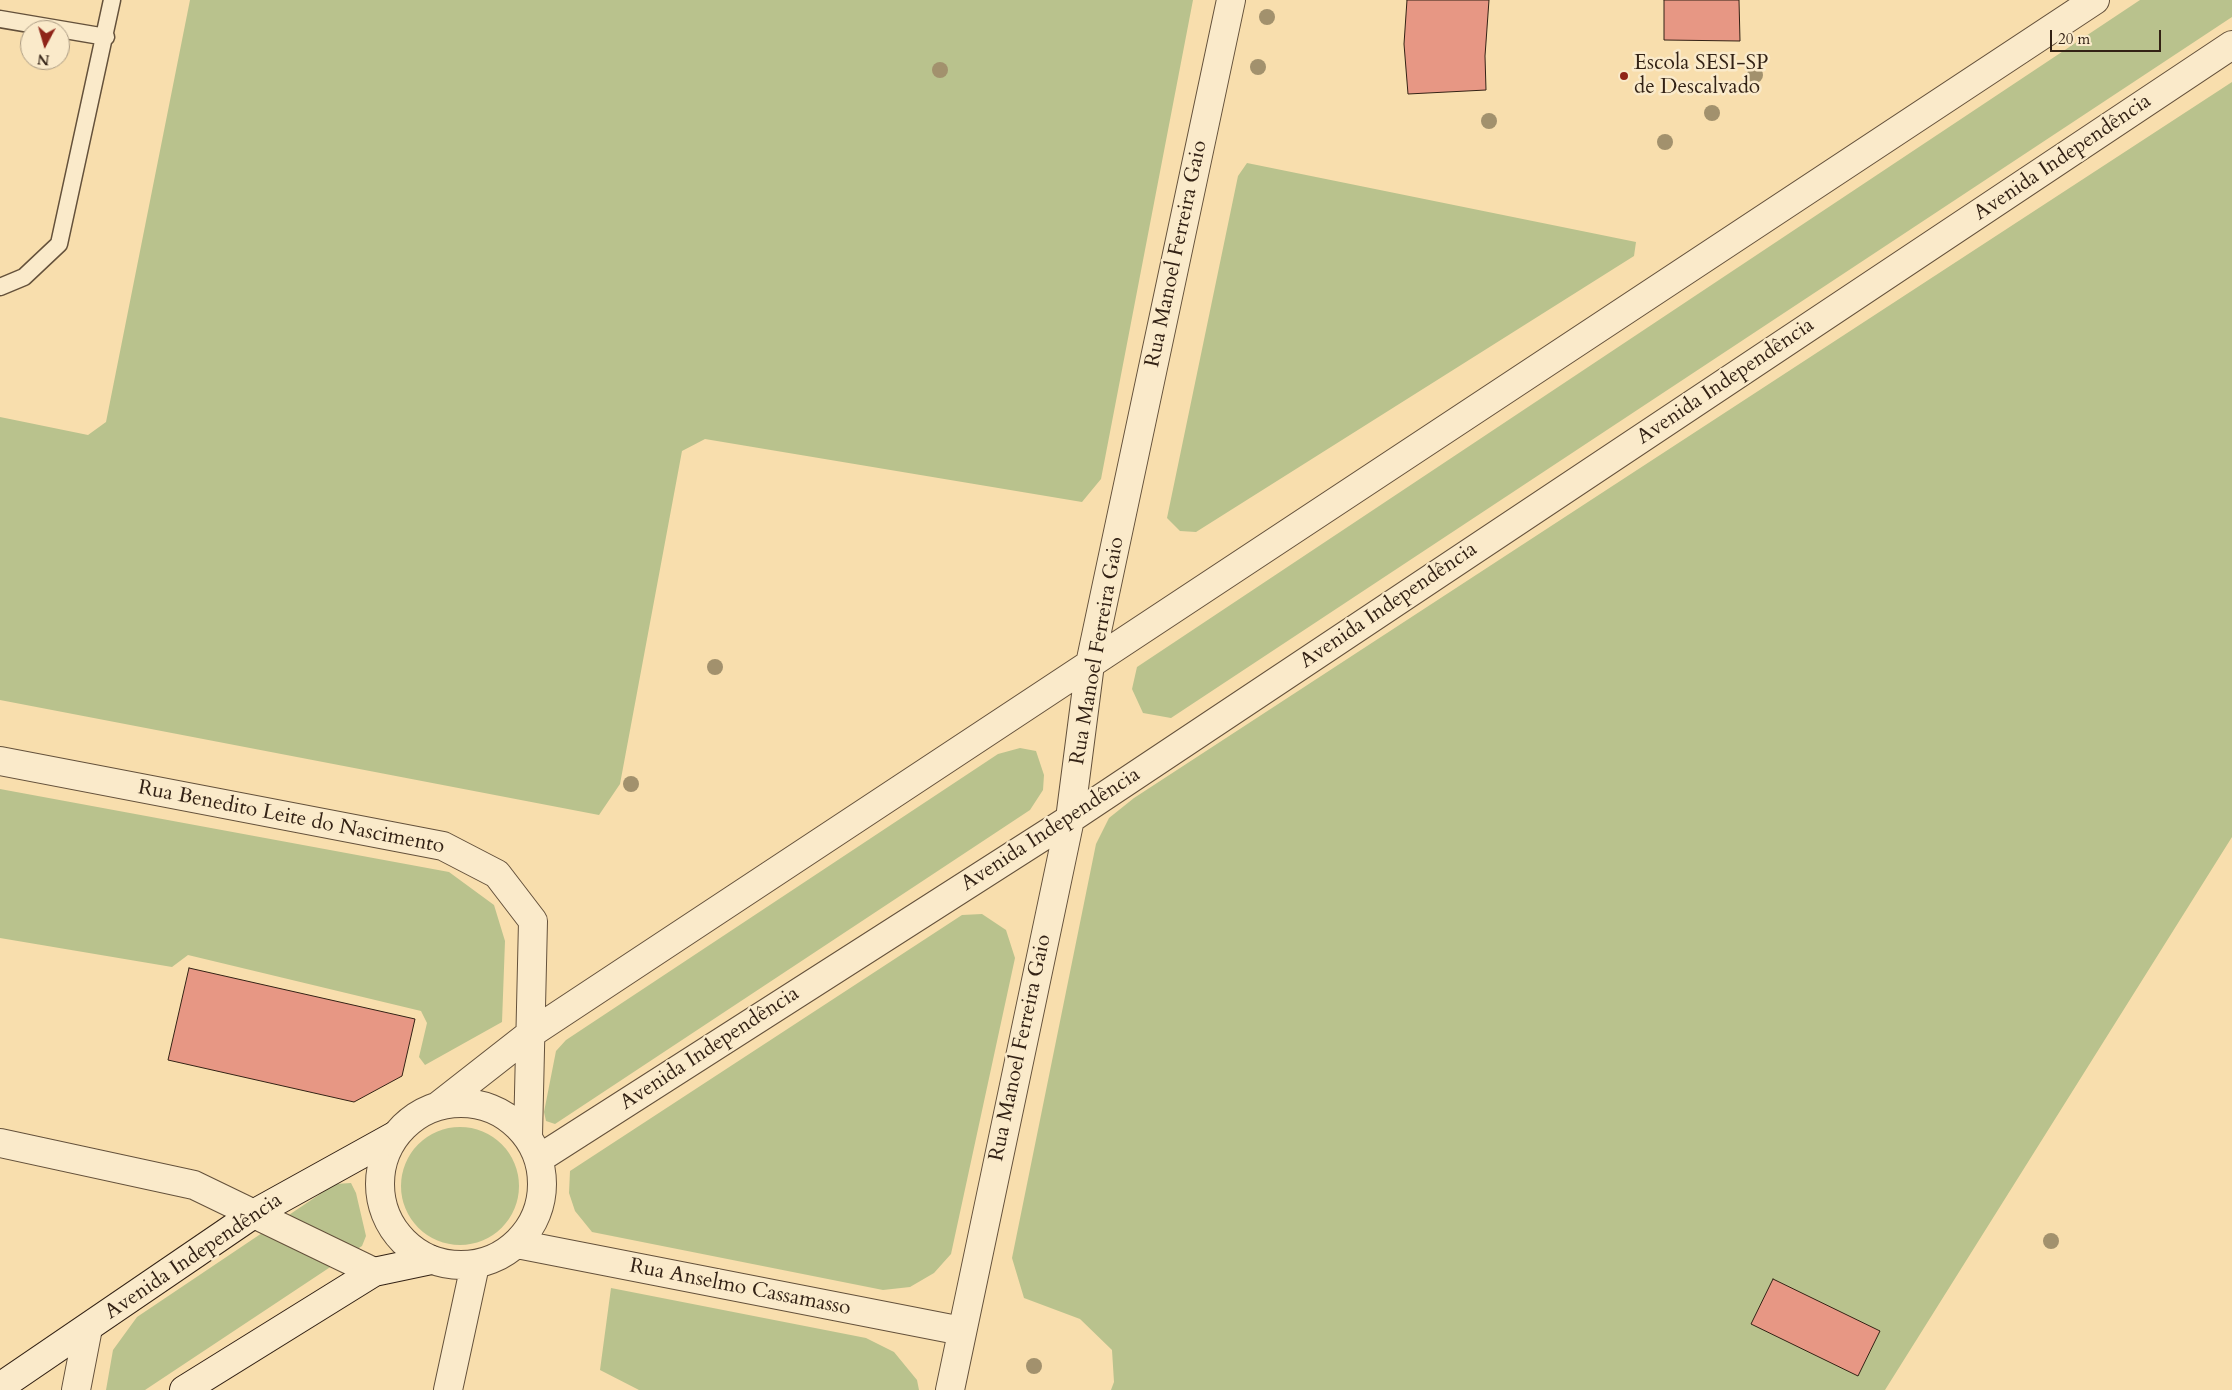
<!DOCTYPE html>
<meta charset="utf-8">
<style>
body{margin:0}
#map{position:relative;width:2232px;height:1390px;overflow:hidden;background:#f8dead;font-family:Cardo,serif}
canvas{display:block}
.north{position:absolute;left:20px;top:20px;width:50px;height:50px;box-sizing:border-box;background:#faeaca;border:1px solid #aa9a82;border-radius:50%;rotate:186deg;font-size:14px;font-weight:700;line-height:20px;text-align:center;color:#332215}
.north::after{content:'';display:block;margin:auto;width:18px;height:22px;background:#8f2418;clip-path:polygon(50% 0,100% 100%,50% 72%,0 100%)}
.scale{position:absolute;left:2050px;top:30px;width:111px;height:22px;box-sizing:border-box;border:2px solid #332215;border-top:0;padding-left:6px;font-size:15px;line-height:18px;white-space:nowrap;color:#332215;-webkit-text-stroke:4px #faeaca;paint-order:stroke}
</style>
<div id="map">
<canvas width="2232" height="1390"></canvas>
<div class="north">N</div>
<div class="scale">20 m</div>
</div>
<script>
const g = document.querySelector('canvas').getContext('2d');
g.lineJoin = 'round';
function fillPath(path, color) {
  g.fillStyle = color;
  g.fill(path, 'evenodd');
}
function poly(rows) {
  const path = new Path2D();
  for (const r of rows) {
    if (r.length === 3) {
      path.moveTo(r[0] + r[2], r[1]);
      path.arc(r[0], r[1], r[2], 0, 2 * Math.PI);
      continue;
    }
    path.moveTo(r[0], r[1]);
    for (let i = 2; i < r.length; i += 2) path.lineTo(r[i], r[i + 1]);
  }
  return path;
}
function strokePath(path, color, width, dash) {
  g.strokeStyle = color;
  g.lineWidth = width;
  g.lineCap = dash ? 'butt' : 'round';
  g.setLineDash(dash || []);
  g.stroke(path);
}
function label(font, color, halo, rows, align = 'center') {
  g.font = font + ' Cardo,serif';
  g.lineWidth = 5;
  g.setLineDash([]);
  g.textBaseline = 'middle';
  g.strokeStyle = halo;
  g.fillStyle = color;
  for (const [text, x, y, turn = 0] of rows) {
    g.save();
    g.translate(x, y);
    g.rotate((+turn || 0) * Math.PI / 180);
    g.textAlign = isNaN(turn) ? turn : align;
    if (halo) g.strokeText(text, 0, 0);
    g.fillText(text, 0, 0);
    g.restore();
  }
}
fillPath(poly([
 [190,0,1193,0,1101,479,1082,502,705,439,682,451,620,784,599,815,0,700,0,417,88,435,106,422],
 [2140,0,2232,0,2232,17,1171,718,1143,713,1132,689,1137,667],
 [2232,82,2232,837,1885,1390,1111,1390,1114,1382,1112,1350,1080,1319,1024,1298,1012,1258,1096,844,1109,818,1134,798],
 [1247,163,1636,242,1634,256,1196,532,1180,531,1167,518,1238,176],
 [1020,748,1036,751,1044,775,1043,790,1030,810,555,1124,546,1121,544,1112,556,1051,566,1040,998,754],
 [0,789,449,872,494,905,505,941,502,1022,425,1065,419,1057,427,1023,421,1011,188,955,172,967,0,938],
 [982,914,1006,930,1015,958,951,1254,934,1273,910,1287,883,1290,592,1232,575,1211,569,1193,570,1171,962,915],
 [460,1186,59],
 [351,1183,356,1193,366,1236,362,1246,145,1390,106,1390,113,1350,137,1317,335,1184],
 [611,1288,866,1338,894,1352,917,1380,919,1390,639,1390,600,1370]
]), '#b9c28d');
const building = poly([
 [1407,0,1489,0,1485,56,1486,90,1408,94,1404,44,1407,0],
 [1664,0,1739,0,1740,41,1664,40,1664,0],
 [189,968,415,1019,402,1076,354,1102,168,1060,189,968],
 [1773,1279,1880,1331,1858,1376,1751,1324,1773,1279]
]);
fillPath(building, '#e79784');
strokePath(building, '#332215', 1);
const lane = poly([
 [0,19,106,37],
 [0,287,24,277,59,244,112,0]
]);
const street = poly([
 [0,761,443,846,497,874,533,921,528,1136],
 [461,1184,81],
 [438,1106,530,1034,2095,0],
 [0,1143,194,1185,374,1272],
 [540,1158,1070,819,2232,45],
 [517,1244,962,1331],
 [76,1390,88,1328],
 [448,1390,475,1265],
 [950,1390,1070,819,1090,664,1231,0]
]);
const secondary = poly([
 [0,1387,255,1213,394,1136],
 [184,1390,374,1272,431,1260]
]);
strokePath(lane, '#64513b', 19);
strokePath(street, '#64513b', 30);
strokePath(secondary, '#332215', 30);
strokePath(lane, '#faeaca', 16);
strokePath(street, '#faeaca', 28);
strokePath(secondary, '#faeaca', 28);
g.fillStyle = '#a2916d';
for (const [x, y] of [
 [1267,17],
 [1258,67],
 [940,70],
 [1755,75],
 [1712,113],
 [1489,121],
 [1665,142],
 [715,667],
 [631,784],
 [2051,1241],
 [1034,1366]
]) {
  g.beginPath();
  g.arc(x, y, 8, 0, 2 * Math.PI);
  g.fill();
}
for (const [x, y, r, color] of [
 [1624,76,5,"#8f2418"]
]) {
  const dot = new Path2D();
  dot.arc(x, y, r, 0, 2 * Math.PI);
  g.fillStyle = color;
  g.fill(dot);
  strokePath(dot, '#faeaca', 2);
}
label('21px', '#332215', '#faeaca', [
 ["Escola SESI-SP",1634,64],
 ["de Descalvado",1634,88]
], 'left');
label('21px', '#332215', '#faeaca', [
 ["Avenida Independência",2063,158,-34],
 ["Rua Manoel Ferreira Gaio",1177,254,-78],
 ["Avenida Independência",1726,382,-34],
 ["Avenida Independência",1389,606,-34],
 ["Rua Manoel Ferreira Gaio",1098,651,-80],
 ["Rua Benedito Leite do Nascimento",291,818,11],
 ["Avenida Independência",1051,830,-33],
 ["Rua Manoel Ferreira Gaio",1021,1048,-78],
 ["Avenida Independência",710,1049,-33],
 ["Avenida Independência",194,1257,-34],
 ["Rua Anselmo Cassamasso",740,1288,11]
]);
</script>
